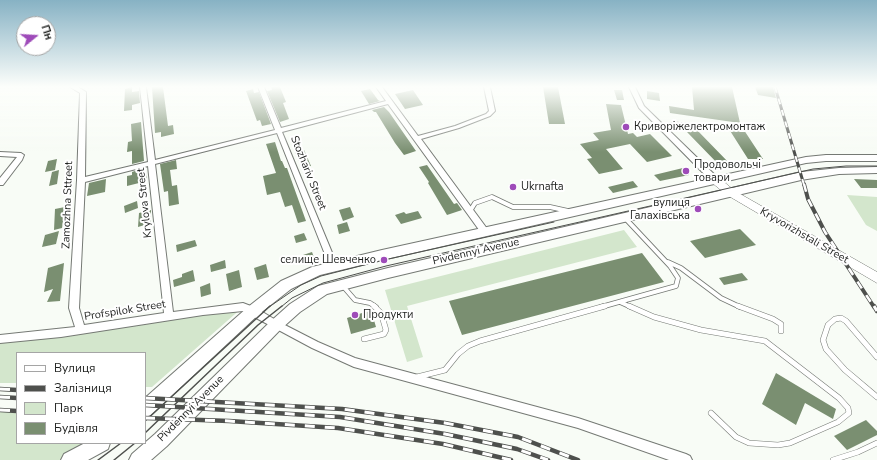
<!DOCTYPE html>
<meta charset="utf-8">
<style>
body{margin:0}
#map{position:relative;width:877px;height:460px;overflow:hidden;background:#f8fcf6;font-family:"Nunito Sans",sans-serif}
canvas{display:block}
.legend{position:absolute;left:16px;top:352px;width:130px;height:92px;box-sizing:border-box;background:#fff;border:1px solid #a5a5a5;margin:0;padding:5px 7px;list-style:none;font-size:12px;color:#1d1f1d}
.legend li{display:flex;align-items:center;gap:8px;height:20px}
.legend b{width:20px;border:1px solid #a5a5a5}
.north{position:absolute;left:16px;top:16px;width:40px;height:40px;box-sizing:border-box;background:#fff;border:1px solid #a5a5a5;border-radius:50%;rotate:72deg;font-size:11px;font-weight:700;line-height:16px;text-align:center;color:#1d1f1d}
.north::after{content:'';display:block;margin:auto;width:14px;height:18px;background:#9e4bb9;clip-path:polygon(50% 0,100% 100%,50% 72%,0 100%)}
</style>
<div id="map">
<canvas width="877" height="460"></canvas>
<ul class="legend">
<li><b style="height:5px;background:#fff"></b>Вулиця</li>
<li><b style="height:5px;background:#4e504d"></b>Залізниця</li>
<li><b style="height:11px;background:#d3e6cc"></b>Парк</li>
<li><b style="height:11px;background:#7a8f71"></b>Будівля</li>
</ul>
<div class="north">Пн</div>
</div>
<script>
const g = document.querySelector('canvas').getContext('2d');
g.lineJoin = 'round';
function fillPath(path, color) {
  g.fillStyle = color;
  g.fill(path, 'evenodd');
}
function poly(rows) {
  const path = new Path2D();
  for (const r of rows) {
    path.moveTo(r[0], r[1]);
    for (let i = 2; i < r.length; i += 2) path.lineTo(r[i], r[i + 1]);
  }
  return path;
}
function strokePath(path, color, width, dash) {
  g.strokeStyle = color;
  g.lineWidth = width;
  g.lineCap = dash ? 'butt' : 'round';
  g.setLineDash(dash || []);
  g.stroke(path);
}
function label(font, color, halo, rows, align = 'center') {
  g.font = font + ' "Nunito Sans",sans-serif';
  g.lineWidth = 4;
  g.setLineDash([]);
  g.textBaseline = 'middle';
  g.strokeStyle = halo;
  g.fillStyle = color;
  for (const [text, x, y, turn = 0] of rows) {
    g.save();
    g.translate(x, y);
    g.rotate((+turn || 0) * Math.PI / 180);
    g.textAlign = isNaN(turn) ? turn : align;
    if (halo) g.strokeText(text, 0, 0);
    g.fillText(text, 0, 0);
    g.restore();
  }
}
fillPath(poly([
 [847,195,877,197,877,231,866,225],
 [624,230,637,247,407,306,423,357,407,362,385,290],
 [243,307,152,387,145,387,145,353,17,353,17,383,0,383,0,339],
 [0,410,17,411,17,443,102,443,70,460,0,460]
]), '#d3e6cc');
fillPath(poly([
 [132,87,132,92,139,91,140,103,132,105,132,110,124,111,125,89],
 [152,87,163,87,168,126,173,125,174,134,161,137,161,132,155,133],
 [271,87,280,87,286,102,283,103,289,119,280,122,267,91,272,90],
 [543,87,558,87,565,124,549,124],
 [692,87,732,87,740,123,670,113,669,106,694,110],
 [755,87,773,87,776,98,758,95],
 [253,89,254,93,259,92,271,124,262,126,260,120,257,121,246,91],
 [370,89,378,100,380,101,369,104,361,91],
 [413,90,423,105,405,109,395,94],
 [614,90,622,90,624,100,617,100],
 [647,91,659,93,660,101,647,99],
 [606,104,621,105,628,134,633,133,637,137,650,134,672,156,647,162,630,144,606,149,623,169,599,174,587,159,592,158,580,144,599,140,593,133,611,130],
 [384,107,389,112,416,151,404,155,395,143,376,112,374,112,372,110],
 [141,122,144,161,132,164,132,151,127,152,128,142,132,141,131,124],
 [740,124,763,159,748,159,727,126],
 [697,130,731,165,721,167,687,132],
 [275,142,281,161,282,161,285,168,287,168,306,221,298,223,292,205,285,207,280,192,267,195,263,176,276,173,266,144],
 [304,150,311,166,302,168,295,152],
 [57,159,55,170,45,172,48,161],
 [176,160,177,169,170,170,172,186,177,185,179,204,169,206,168,191,164,192,160,164],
 [427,165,454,204,457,203,462,210,447,215,428,183,429,182,419,167],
 [144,168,144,172,146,172,147,181,127,186,127,176,132,175,132,172],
 [683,168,689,175,660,181,654,175],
 [59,170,57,184,49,186,52,172],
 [106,179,105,192,87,196,89,183],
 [854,179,877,180,877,188,861,188],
 [633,181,638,187,613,193,608,187],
 [137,201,138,208,125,213,124,206],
 [65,207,62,228,54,230,55,209],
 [350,207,354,217,343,221,339,210],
 [151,210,151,223,138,227,139,213],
 [418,211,422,218,401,224,395,215,404,212,406,214],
 [347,222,350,231,339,234,337,225],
 [740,229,756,245,705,258,690,241],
 [59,231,56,244,42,247,45,235],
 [304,233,307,240,296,243,294,236],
 [195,240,197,246,177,252,176,245],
 [312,252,315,260,306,263,303,255],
 [642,253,664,282,462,335,449,301],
 [225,260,226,268,211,272,210,265],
 [64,263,60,301,47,302,53,289,44,292,48,268],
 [266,264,269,277,257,280,254,268],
 [193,270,195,281,174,287,173,280,182,277,182,274],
 [239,270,242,287,229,291,226,274],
 [742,273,748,280,724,285,719,278],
 [210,283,211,294,201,297,200,287],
 [371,310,376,327,351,334,347,318],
 [776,373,836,409,833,419,805,403,796,425,762,404],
 [866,420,877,431,877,435,847,450,834,436]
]), '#7a8f71');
const serviceFar2 = poly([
 [660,126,677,124,715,128]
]);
const serviceFar1 = poly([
 [470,211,475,203,492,197,513,207,550,207,568,211],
 [668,262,681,268,721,298,740,307],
 [342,285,355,300,370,303,376,307],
 [620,302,631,307],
 [601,307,676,286,678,278,670,266,625,218]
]);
const service = poly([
 [629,306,654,317,701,330,765,341,839,398,848,408,849,413,838,422,790,443,778,445,749,443,736,437,711,413],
 [738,306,773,319,781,324,781,331],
 [364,339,384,334,386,330,381,313,374,306],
 [877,357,846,321,841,318,835,319,828,325,823,340,826,349,845,370,877,397],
 [417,377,445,370,458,354,468,346,480,341,605,306],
 [833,460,858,452,877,443]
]);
const minor = poly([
 [70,87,78,87,86,92,85,177,148,162,140,87,146,87,155,160,275,130,258,87,264,87,281,128,386,101,376,87,382,87,418,136,455,126,486,114,489,111,484,87,490,87,495,111,490,116,459,128,421,139,488,230,489,232,485,235,482,234,388,104,282,132,338,267,337,269,334,270,331,269,330,267,277,133,155,164,173,312,243,303,256,308,279,322,318,342,355,358,578,418,686,454,690,456,692,460,669,460,578,428,354,367,312,348,243,311,203,315,61,337,0,343,0,335,75,327,69,308,77,180,80,93,70,87],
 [148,166,164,313,84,325,79,308,85,182,148,166],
 [629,87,635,87,644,106,718,178,719,180,718,182,712,182,639,108,629,87],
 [0,152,21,153,24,155,22,160,3,185,0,185,0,178,17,157,0,156,0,152]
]);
const secondary = poly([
 [715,177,719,178,735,191,877,272,877,283,727,195,711,182,710,180,715,177]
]);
const primary = poly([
 [826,155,877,155,877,161,826,161,806,163,382,260,320,275,291,289,258,315,151,415,145,417,145,398,248,307,281,281,312,267,382,250,806,157,826,155],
 [877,167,877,173,839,174,801,180,388,278,327,294,300,312,281,329,167,446,151,460,129,460,132,454,155,434,271,321,290,304,318,286,388,268,801,172,839,168,877,167],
 [85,443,110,443,108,449,88,460,61,460,64,454,85,443]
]);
strokePath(serviceFar2, '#757974', 4.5);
strokePath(serviceFar1, '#757974', 5.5);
strokePath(service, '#757974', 6);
strokePath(minor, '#757974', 2);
strokePath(secondary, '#757974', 1);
strokePath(primary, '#757974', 2);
strokePath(serviceFar2, '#fff', 3.5);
strokePath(serviceFar1, '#fff', 4);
strokePath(service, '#fff', 5);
fillPath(minor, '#fff');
fillPath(secondary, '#fff');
fillPath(primary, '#fff');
strokePath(poly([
 [269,307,301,285,321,276,384,260,554,222],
 [281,307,292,298,323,283,386,266,813,169,846,166,877,166]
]), '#4e504d', 1);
strokePath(poly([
 [145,421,270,306],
 [145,433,258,325,282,306],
 [98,460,121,443],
 [114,460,135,443]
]), '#4e504d', 1.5);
const railFar2 = poly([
 [775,87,804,185]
]);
const railFar1 = poly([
 [804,184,808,199,825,232,874,307]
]);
const rail = poly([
 [874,306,877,311],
 [0,389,17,390],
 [0,397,17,398],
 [145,398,342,409,445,423,518,437,578,460],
 [145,405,340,417,445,434,517,449,548,460],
 [0,410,17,411],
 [145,418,229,421,338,428,443,444,511,460]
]);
strokePath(railFar2, '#4e504d', 3);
strokePath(railFar1, '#4e504d', 4);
strokePath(rail, '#4e504d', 4.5);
strokePath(railFar2, '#fff', 2, [6]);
strokePath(railFar1, '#fff', 2.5, [8]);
strokePath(rail, '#fff', 3, [10]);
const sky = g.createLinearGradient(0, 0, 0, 152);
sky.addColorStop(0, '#87b2c4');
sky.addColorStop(0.57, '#fcfefb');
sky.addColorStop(1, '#fcfefb00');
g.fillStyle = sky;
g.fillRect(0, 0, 877, 152);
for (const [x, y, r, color] of [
 [626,127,4,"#9e4bb9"],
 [686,171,4,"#9e4bb9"],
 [513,187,4,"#9e4bb9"],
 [698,209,4,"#9e4bb9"],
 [384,260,4,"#9e4bb9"],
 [355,315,4,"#9e4bb9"]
]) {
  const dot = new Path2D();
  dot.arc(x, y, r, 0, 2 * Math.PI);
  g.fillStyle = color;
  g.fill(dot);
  strokePath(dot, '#fff', 1.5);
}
label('11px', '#1d1f1d', '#fff', [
 ["Криворіжелектромонтаж",634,127],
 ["Продовольчі",694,165],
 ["товари",694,178],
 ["Ukrnafta",521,187],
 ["вулиця",690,203,"right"],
 ["Галахівська",690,216,"right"],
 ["селище Шевченко",376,260,"right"],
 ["Продукти",363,315]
], 'left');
label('11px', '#1d1f1d', '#fff', [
 ["Stozhariv Street",308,173,68],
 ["Krylova Street",145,203,-96],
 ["Zamozhna Sttreet",68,205,-88],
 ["Kryvorizhstali Street",804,236,30],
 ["Pivdennyi Avenue",476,252,-13],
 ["Profspilok Street",125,311,-9],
 ["Pivdennyi Avenue",191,409,-45]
]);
</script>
